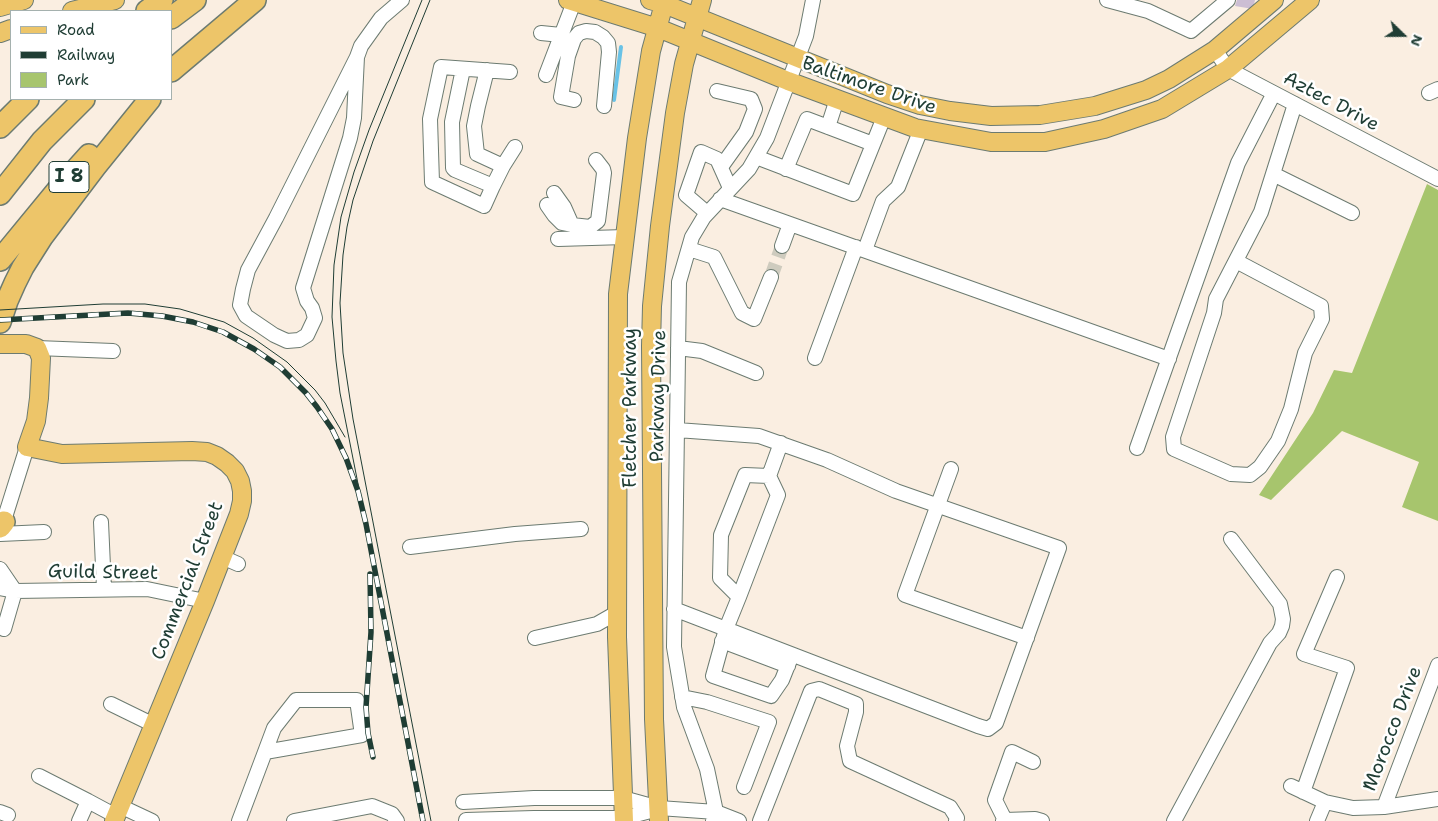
<!DOCTYPE html>
<style>
body{margin:0}
#map{position:relative;width:1438px;height:821px;overflow:hidden;background:#faeee1;font-family:"Shantell Sans",sans-serif}
canvas{display:block}
.legend{position:absolute;left:10px;top:10px;width:162px;height:90px;box-sizing:border-box;background:#fff;border:1px solid #a5b1ae;margin:0;padding:6px 9px;list-style:none;font-size:15px;color:#1f3d34}
.legend li{display:flex;align-items:center;gap:10px;height:25px}
.legend b{width:25px;border:1px solid #a5b1ae}
.north{position:absolute;left:1378px;top:10px;width:50px;height:50px;-webkit-text-stroke:4px #fff;paint-order:stroke;rotate:112deg;font-size:14px;font-weight:700;line-height:20px;text-align:center;color:#1f3d34}
.north::after{content:'';display:block;margin:auto;width:18px;height:22px;background:#1f3d34;clip-path:polygon(50% 0,100% 100%,50% 72%,0 100%)}
</style>
<div id="map">
<canvas width="1438" height="821"></canvas>
<ul class="legend">
<li><b style="height:6px;background:#edc569"></b>Road</li>
<li><b style="height:6px;background:#1f3d34"></b>Railway</li>
<li><b style="height:14px;background:#a7c56d"></b>Park</li>
</ul>
<div class="north">N</div>
</div>
<script>
const g = document.querySelector('canvas').getContext('2d');
g.lineJoin = 'round';
function fillPath(path, color) {
  g.fillStyle = color;
  g.fill(path, 'evenodd');
}
function poly(rows) {
  const path = new Path2D();
  for (const r of rows) {
    path.moveTo(r[0], r[1]);
    for (let i = 2; i < r.length; i += 2) path.lineTo(r[i], r[i + 1]);
  }
  return path;
}
function strokePath(path, color, width, dash) {
  g.strokeStyle = color;
  g.lineWidth = width;
  g.lineCap = dash ? 'butt' : 'round';
  g.setLineDash(dash || []);
  g.stroke(path);
}
function label(font, color, halo, rows, align = 'center') {
  g.font = font + ' "Shantell Sans",sans-serif';
  g.lineWidth = 5;
  g.setLineDash([]);
  g.textBaseline = 'middle';
  g.strokeStyle = halo;
  g.fillStyle = color;
  for (const [text, x, y, turn = 0] of rows) {
    g.save();
    g.translate(x, y);
    g.rotate((+turn || 0) * Math.PI / 180);
    g.textAlign = isNaN(turn) ? turn : align;
    if (halo) g.strokeText(text, 0, 0);
    g.fillText(text, 0, 0);
    g.restore();
  }
}
fillPath(poly([
 [1237,0,1255,0,1253,9,1235,6]
]), '#ccbed4');
fillPath(poly([
 [1427,184,1438,190,1438,521,1402,507,1419,462,1342,431,1271,500,1259,495,1313,413,1334,370,1352,373]
]), '#a7c56d');
strokePath(poly([
 [614,100,621,47]
]), '#69c2e6', 4);
strokePath(poly([
 [771,277,782,246]
]), '#cecbbe', 14, [14, 7]);
const minor = poly([
 [1107,0,1148,11,1191,31,1228,0],
 [541,33,561,35],
 [1215,50,1228,69,1438,179],
 [357,57,354,118,350,138,303,288,307,301,312,308,315,318,307,335,299,340,287,341,274,335,246,316,240,305,243,289,248,270,276,218,357,57,361,46,381,18,402,0],
 [463,69,452,122,453,168,455,170,493,186,503,166],
 [487,70,478,106,474,126,477,154,503,166,515,147],
 [546,75,574,2],
 [717,91,751,99,755,109,746,132,721,167],
 [1429,93,1438,89],
 [574,100,561,97,568,56,574,39,579,33,586,31,595,32,603,37,608,43,609,52,604,106],
 [828,127,837,99],
 [756,157,853,194,884,117],
 [786,169,807,119,873,144],
 [1273,174,1352,213],
 [493,186,484,206,432,182,430,119,441,67,510,72],
 [554,193,564,207,572,225,590,227,598,221,604,173,603,169,596,160],
 [720,199,1169,359],
 [547,205,554,215,562,223,572,225],
 [707,213,686,195,701,152,717,159,730,188],
 [558,239,625,237],
 [782,246,790,224],
 [689,249,714,257,742,313,754,319,771,277],
 [865,250,883,201,898,187,921,129],
 [1236,261,1321,306,1322,319,1305,353,1291,409,1278,441,1260,467,1250,475,1231,474,1174,449,1173,437,1214,313,1216,299,1261,212,1295,104],
 [37,348,113,351],
 [678,348,702,351,756,373],
 [815,358,856,247],
 [781,443,769,476,778,495,739,597,726,629,713,676,771,696,782,680,792,655],
 [1137,448,1238,163,1274,93],
 [951,469,905,595,1027,638],
 [101,522,104,589],
 [1,530,27,447],
 [0,534,44,532],
 [410,547,515,534,581,529],
 [222,557,238,564],
 [0,569,15,591,4,629],
 [0,588,15,591,147,589,205,601],
 [739,597,720,578,721,535,745,475,769,476],
 [674,609,978,726,988,729,996,723,1059,548,896,491,827,460,759,436,677,430],
 [535,638,597,624,618,612],
 [722,641,788,666],
 [682,697,707,702,769,722,744,787],
 [111,704,154,725],
 [39,776,88,801],
 [1291,786,1325,802],
 [1303,792,1347,668,1304,654,1337,577],
 [463,802,534,798,623,798,659,808,716,812,739,821],
 [120,806,152,821],
 [1384,807,1438,665],
 [0,812,8,815],
 [466,820,534,818,624,818,658,809],
 [1005,820,995,800,1012,752,1033,762],
 [79,821,88,801,116,816],
 [239,821,265,752,274,728,296,700,357,700,362,735,265,752],
 [294,821,372,806,392,814,397,821],
 [713,821,716,812,707,769,684,707,674,647,679,282,692,237,704,217,749,169,767,138,806,36,813,0],
 [760,821,811,691,819,689,856,704,856,712,847,746,850,761,950,807,957,818,956,821],
 [1003,821,1005,820,1035,819,1042,821],
 [1174,821,1270,643,1279,633,1282,626,1283,619,1280,604,1231,539],
 [1317,821,1325,802,1353,808,1384,807,1438,799]
]);
const major = poly([
 [568,0,658,28,788,81,915,128,991,142,1045,142,1104,129,1162,109,1228,69,1310,0],
 [650,0,664,4,887,94,920,105,950,111,991,116,1040,115,1095,106,1146,90,1169,79,1215,50,1274,0],
 [0,7,24,0],
 [72,11,115,0],
 [0,33,11,29],
 [0,344,26,344,37,348,41,358,39,398,36,421,27,447,62,454,192,451,207,452,217,456,227,463,235,471,240,481,242,491,242,501,239,514,205,601,114,821],
 [624,821,617,637,618,294,637,138,651,51,665,0],
 [659,821,654,719,651,346,652,306,660,226,675,113,684,64,702,0]
]);
const highway = poly([
 [147,11,162,0],
 [171,18,195,0],
 [171,71,255,0],
 [0,127,28,99],
 [0,194,42,141,84,99],
 [0,260,61,186,89,155],
 [0,322,7,301,15,283,23,267,42,237,95,167,150,99],
 [0,527,4,522]
]);
strokePath(minor, '#6c7b71', 16);
strokePath(major, '#6c7b71', 20);
strokePath(highway, '#6c7b71', 24);
strokePath(minor, '#fff', 14);
strokePath(major, '#edc569', 18);
strokePath(highway, '#edc569', 21);
strokePath(poly([
 [430,0,373,141,353,200,347,227,343,255,340,303,343,353,353,419,431,821],
 [0,310,103,304,145,304,180,309,224,322,253,338,287,362,315,390,325,403,345,437],
 [366,524,340,393,336,361,332,317,334,265,341,217,354,172,369,130,422,0]
]), '#1f3d34', 1);
const rail = poly([
 [0,320,128,313,162,316,193,322,223,332,254,349,280,367,306,393,317,407,332,429,346,458,358,491,366,524,423,821],
 [370,574,371,632,366,707,368,733,373,757]
]);
strokePath(rail, '#1f3d34', 5.5);
strokePath(rail, '#fff', 4, [11]);
for (const [x, y, w] of [
 [69,177,40]
]) {
  const box = new Path2D();
  box.roundRect(x - w / 2, y - 15.5, w, 31, 4);
  g.fillStyle = '#fff';
  g.fill(box);
  strokePath(box, '#1f3d34', 1);
}
label('bold 18px', '#1f3d34', null, [
 ["I 8",69,177]
]);
label('19px', '#1f3d34', '#fff', [
 ["Baltimore Drive",869,86,19],
 ["Aztec Drive",1331,102,28],
 ["Parkway Drive",659,396,-89],
 ["Fletcher Parkway",631,408,-90],
 ["Guild Street",103,573,1],
 ["Commercial Street",188,581,-69],
 ["Morocco Drive",1393,729,-69]
]);
</script>
